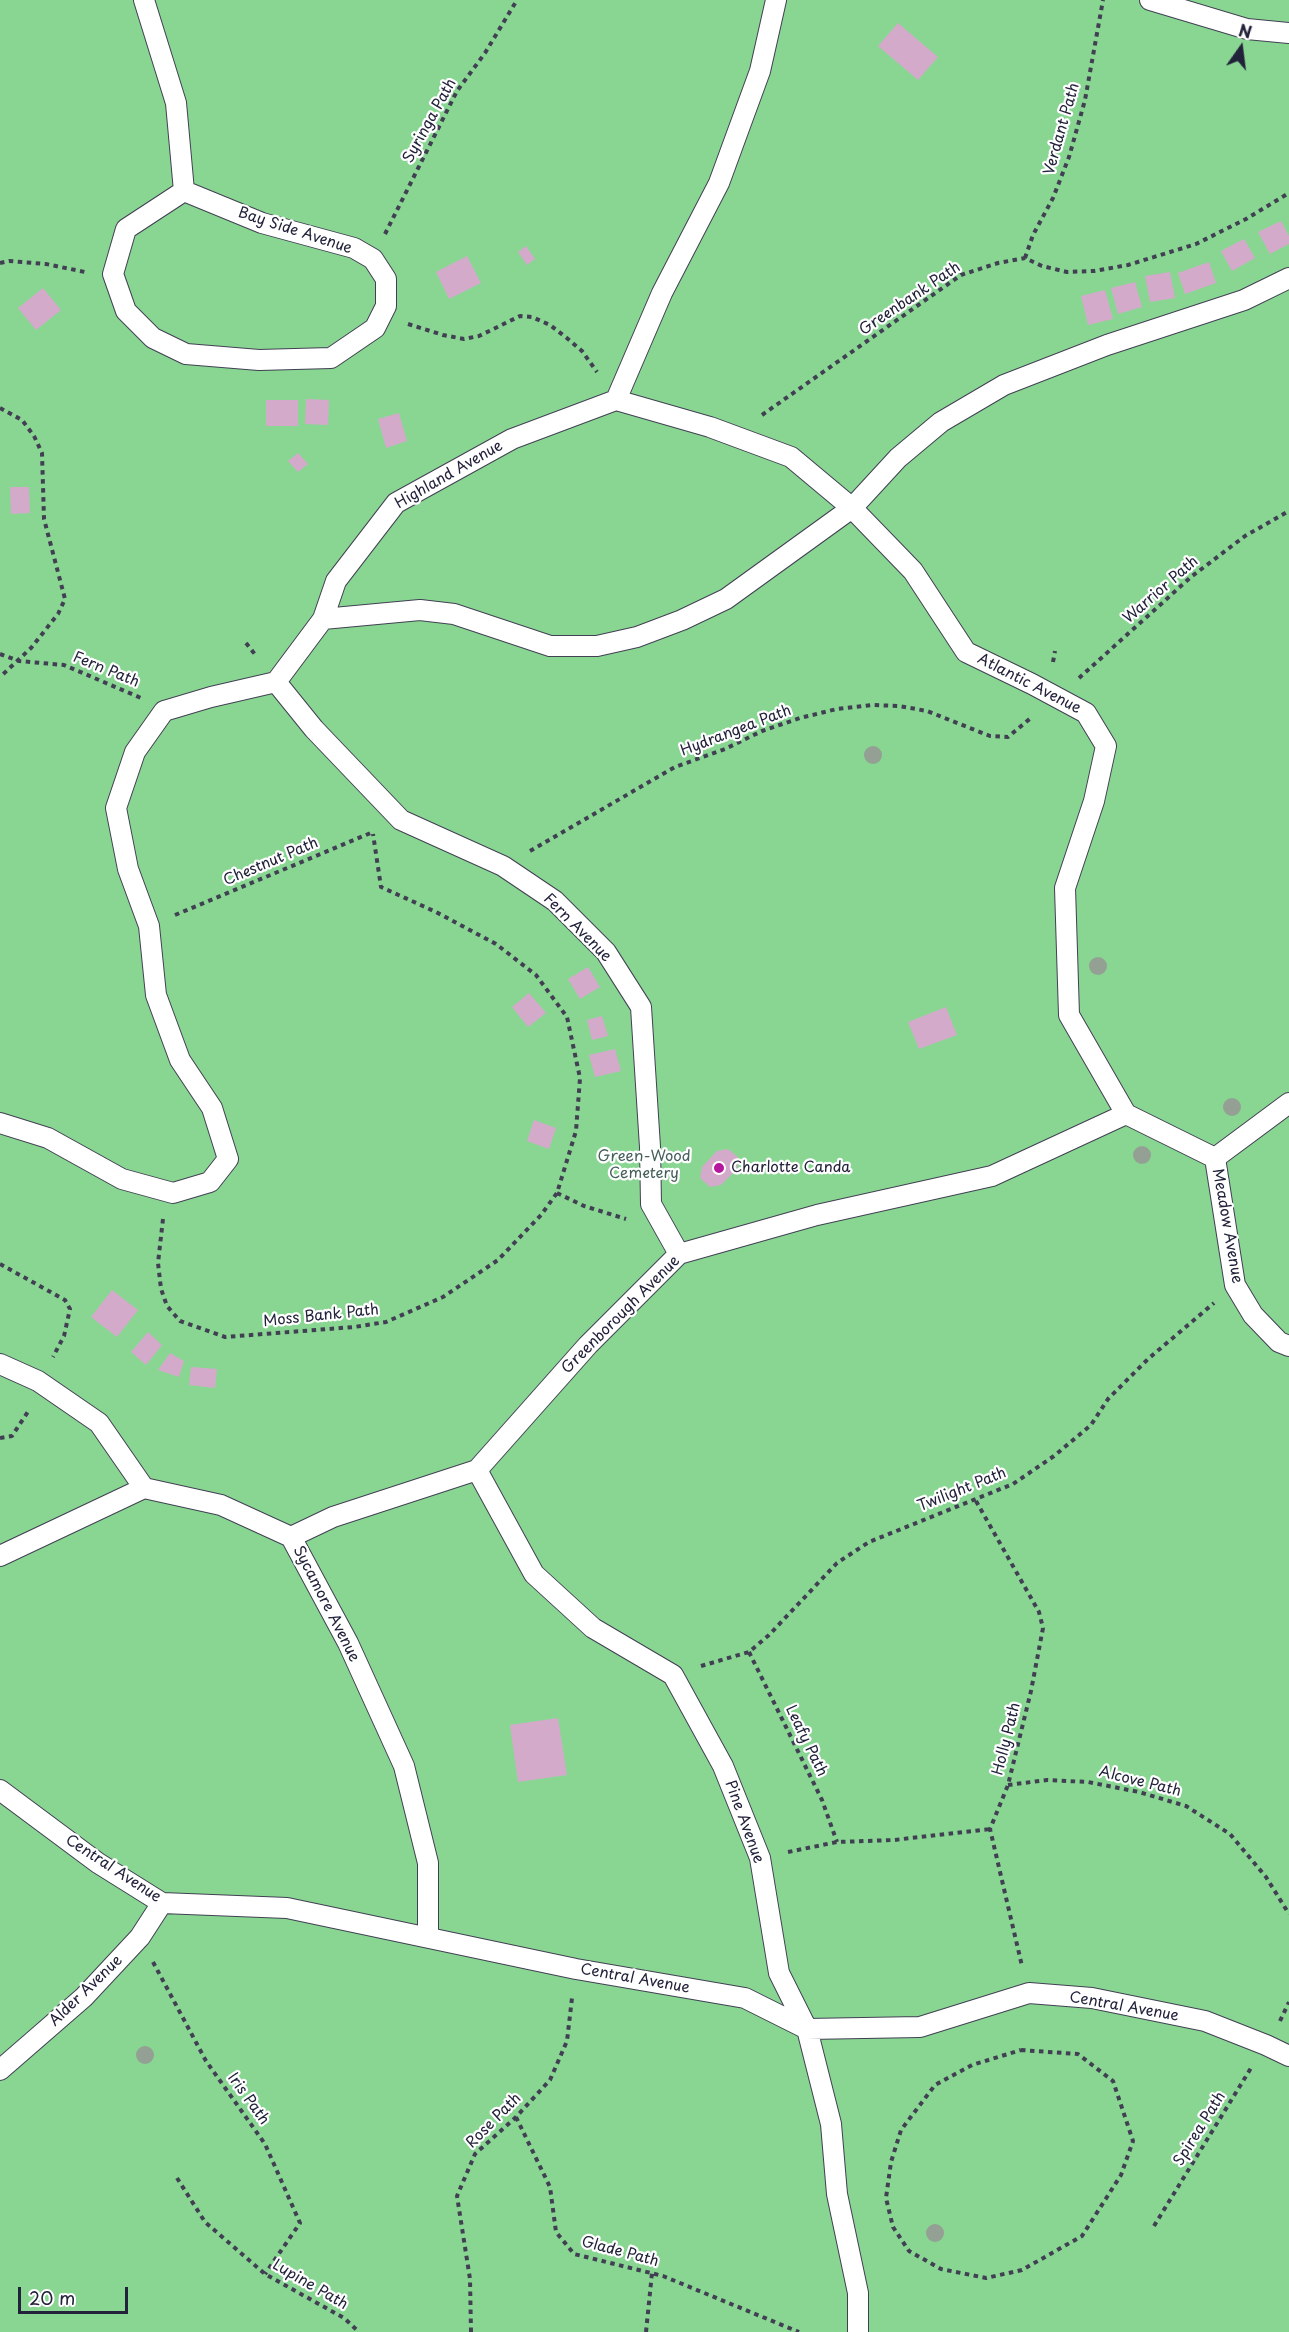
<!DOCTYPE html>
<style>
body{margin:0}
#map{position:relative;width:1289px;height:2332px;overflow:hidden;background:#f1edd9;font-family:"Playpen Sans",sans-serif}
canvas{display:block}
.north{position:absolute;left:1211px;top:18px;width:60px;height:60px;-webkit-text-stroke:4px #fff;paint-order:stroke;rotate:14deg;font-size:16px;font-weight:700;line-height:24px;text-align:center;color:#22223b}
.north::after{content:'';display:block;margin:auto;width:21px;height:27px;background:#22223b;clip-path:polygon(50% 0,100% 100%,50% 72%,0 100%)}
.scale{position:absolute;left:18px;top:2287px;width:110px;height:27px;box-sizing:border-box;border:3px solid #22223b;border-top:0;padding-left:8px;font-size:18px;line-height:21px;white-space:nowrap;color:#22223b;-webkit-text-stroke:4px #fff;paint-order:stroke}
</style>
<div id="map">
<canvas width="1289" height="2332"></canvas>
<div class="north">N</div>
<div class="scale">20 m</div>
</div>
<script>
const g = document.querySelector('canvas').getContext('2d');
g.lineJoin = 'round';
function fillPath(path, color) {
  g.fillStyle = color;
  g.fill(path, 'evenodd');
}
function poly(rows) {
  const path = new Path2D();
  for (const r of rows) {
    path.moveTo(r[0], r[1]);
    for (let i = 2; i < r.length; i += 2) path.lineTo(r[i], r[i + 1]);
  }
  return path;
}
function strokePath(path, color, width, dash) {
  g.strokeStyle = color;
  g.lineWidth = width;
  g.lineCap = dash ? 'butt' : 'round';
  g.setLineDash(dash || []);
  g.stroke(path);
}
function label(font, color, halo, rows, align = 'center') {
  g.font = font + ' "Playpen Sans",sans-serif';
  g.lineWidth = 4.5;
  g.setLineDash([]);
  g.textBaseline = 'middle';
  g.strokeStyle = halo;
  g.fillStyle = color;
  for (const [text, x, y, turn = 0] of rows) {
    g.save();
    g.translate(x, y);
    g.rotate((+turn || 0) * Math.PI / 180);
    g.textAlign = isNaN(turn) ? turn : align;
    if (halo) g.strokeText(text, 0, 0);
    g.fillText(text, 0, 0);
    g.restore();
  }
}
fillPath(poly([
 [0,0,1289,0,1289,2332,0,2332]
]), '#89d693');
fillPath(poly([
 [898,23,938,57,918,80,878,46],
 [1281,221,1289,236,1289,244,1270,254,1258,232],
 [1244,239,1255,258,1232,271,1221,251],
 [526,246,535,259,527,265,518,252],
 [467,256,481,283,449,299,436,272],
 [1209,262,1216,283,1185,294,1178,273],
 [1170,272,1175,298,1150,302,1145,276],
 [1135,282,1142,307,1118,314,1111,288],
 [43,288,61,310,36,330,18,308],
 [1105,290,1113,319,1088,325,1081,296],
 [306,399,329,400,328,425,305,424],
 [266,400,298,400,298,426,266,426],
 [399,413,407,441,386,448,378,419],
 [298,453,308,464,298,472,288,461],
 [10,487,29,487,30,513,11,514],
 [588,967,600,987,580,999,568,979],
 [529,993,546,1013,528,1027,512,1007],
 [946,1007,957,1035,919,1049,908,1022],
 [602,1016,608,1036,592,1040,587,1020],
 [615,1049,621,1071,595,1077,589,1055],
 [534,1120,556,1128,549,1149,527,1141],
 [728,1149,738,1157,737,1169,721,1185,710,1187,700,1178,702,1167,717,1151],
 [112,1290,138,1310,117,1337,91,1317],
 [148,1332,162,1345,146,1365,131,1352],
 [170,1353,184,1361,179,1377,158,1370],
 [191,1367,217,1369,215,1388,189,1385],
 [558,1718,567,1775,518,1782,510,1725]
]), '#d4aacb');
const service = poly([
 [144,0,176,103,184,191],
 [1150,0,1247,29,1289,33],
 [184,191,262,223,354,248,373,259,386,279,386,306,375,328,331,358,259,360,186,354,153,338,126,311,113,274,126,229,184,191],
 [616,400,710,427,791,457,852,508,913,571,966,652,1032,684,1086,713,1106,746,1094,801,1065,888,1069,1015,1126,1114,1215,1158],
 [323,619,420,610,454,614,550,646,597,646,637,637,682,620,726,599,852,508,898,458,941,422,1004,385,1107,345,1244,300,1289,278],
 [276,682,314,729,401,820,503,866,555,901,606,952,641,1007,650,1147,651,1204,679,1254],
 [0,1123,48,1138,122,1179,173,1193,210,1182,228,1159,212,1108,180,1060,156,995,149,926,128,869,116,808,135,752,164,711,211,697,276,682,323,619,336,581,396,503,512,439,616,400,662,293,719,183,760,71,776,0],
 [1215,1158,1235,1285,1253,1315,1279,1342,1289,1346],
 [1215,1158,1289,1103],
 [0,1364,38,1381,99,1423,144,1488,221,1505,291,1537,348,1643,404,1766,428,1863,428,1937],
 [477,1470,534,1574,593,1628,673,1675,723,1766,760,1858,779,1973,807,2029,831,2124,837,2194,858,2293,858,2332],
 [291,1537,333,1517,477,1470,588,1345,679,1254,817,1215,992,1176,1126,1114],
 [0,1556,144,1488],
 [0,1790,98,1863,162,1903,287,1908,576,1969,745,1998,807,2029,920,2027,1029,1993,1092,1998,1205,2021,1266,2045,1289,2056],
 [0,2070,84,1997,140,1937,162,1903]
]);
strokePath(service, '#414053', 22);
strokePath(poly([
 [385,234,457,91,485,53,517,0],
 [1025,258,1033,235,1053,198,1069,157,1085,100,1103,0],
 [0,263,9,261,46,264,85,272],
 [408,324,443,335,464,339,479,336,520,316,532,317,550,325,568,339,582,351,597,372],
 [0,408,22,420,34,436,42,453,44,519,65,599,58,614,31,648,0,677],
 [762,415,961,275,998,263,1025,258,1042,266,1067,272,1094,271,1128,265,1196,244,1246,219,1289,193],
 [246,643,257,657],
 [0,654,19,661,64,665,141,698],
 [1053,662,1055,651],
 [1079,678,1191,577,1245,536,1289,511],
 [530,851,675,767,725,749,762,731,800,718,837,709,872,705,899,706,927,711,990,736,1008,737,1032,717],
 [175,915,373,832],
 [557,1193,584,1206,626,1219],
 [163,1219,158,1263,161,1289,167,1306,180,1321,225,1337,354,1327,386,1322,443,1297,498,1260,541,1215,557,1193,576,1131,580,1078,567,1017,536,975,496,944,436,912,381,887,373,834],
 [0,1264,65,1300,70,1309,64,1336,53,1357],
 [0,1438,12,1436,29,1410],
 [976,1501,1039,1612,1043,1628,1031,1691,1008,1785,990,1829,1022,1966],
 [749,1652,822,1800,837,1842],
 [701,1666,749,1652,769,1635,837,1563,869,1542,1013,1484,1054,1456,1091,1425,1108,1399,1148,1359,1214,1303],
 [1008,1785,1047,1780,1088,1782,1139,1792,1186,1806,1230,1834,1266,1877,1289,1914],
 [788,1852,837,1842,894,1840,990,1829],
 [153,1962,206,2061,265,2144,300,2223,265,2274],
 [1280,2021,1289,2002],
 [1021,2050,1078,2054,1113,2081,1133,2141,1121,2175,1082,2236,1022,2270,986,2278,941,2269,909,2251,893,2227,886,2198,891,2162,901,2130,935,2085,972,2065,1021,2050],
 [516,2117,550,2187,556,2232,574,2254,663,2276,799,2332],
 [177,2178,205,2222,265,2274,344,2318,359,2332],
 [1154,2226,1251,2068],
 [471,2332,470,2279,457,2196,475,2154,516,2117,550,2080,567,2041,572,1998],
 [646,2332,652,2273]
]), '#414053', 4, [4.5, 4.5]);
strokePath(service, '#fff', 20);
g.fillStyle = '#93a093';
for (const [x, y] of [
 [873,755],
 [1098,966],
 [1232,1107],
 [1142,1155],
 [145,2055],
 [935,2233]
]) {
  g.beginPath();
  g.arc(x, y, 9, 0, 2 * Math.PI);
  g.fill();
}
for (const [x, y, r, color] of [
 [719,1168,6,"#b5179e"]
]) {
  const dot = new Path2D();
  dot.arc(x, y, r, 0, 2 * Math.PI);
  g.fillStyle = color;
  g.fill(dot);
  strokePath(dot, '#fff', 2);
}
label('15px', '#22223b', '#fff', [
 ["Syringa Path",430,121,-61],
 ["Verdant Path",1062,129,-74],
 ["Bay Side Avenue",295,231,18],
 ["Greenbank Path",910,299,-34],
 ["Highland Avenue",449,475,-30],
 ["Warrior Path",1161,590,-41],
 ["Fern Path",106,670,22],
 ["Atlantic Avenue",1029,684,27],
 ["Hydrangea Path",736,731,-21],
 ["Chestnut Path",271,862,-23],
 ["Fern Avenue",577,928,45],
 ["Meadow Avenue",1227,1226,80],
 ["Greenborough Avenue",621,1315,-45],
 ["Moss Bank Path",321,1316,-6],
 ["Twilight Path",962,1490,-22],
 ["Sycamore Avenue",326,1604,63],
 ["Holly Path",1007,1739,-76],
 ["Leafy Path",806,1741,64],
 ["Alcove Path",1140,1782,14],
 ["Pine Avenue",744,1822,70],
 ["Central Avenue",113,1869,33],
 ["Central Avenue",635,1979,10],
 ["Alder Avenue",86,1991,-44],
 ["Central Avenue",1124,2007,10],
 ["Iris Path",248,2099,54],
 ["Rose Path",494,2121,-45],
 ["Spirea Path",1200,2129,-58],
 ["Glade Path",620,2252,15],
 ["Lupine Path",310,2285,30]
]);
label('15px', '#46615a', '#fff', [
 ["Green-Wood",644,1157],
 ["Cemetery",644,1174]
]);
label('15px', '#22223b', '#fff', [
 ["Charlotte Canda",731,1168]
], 'left');
</script>
